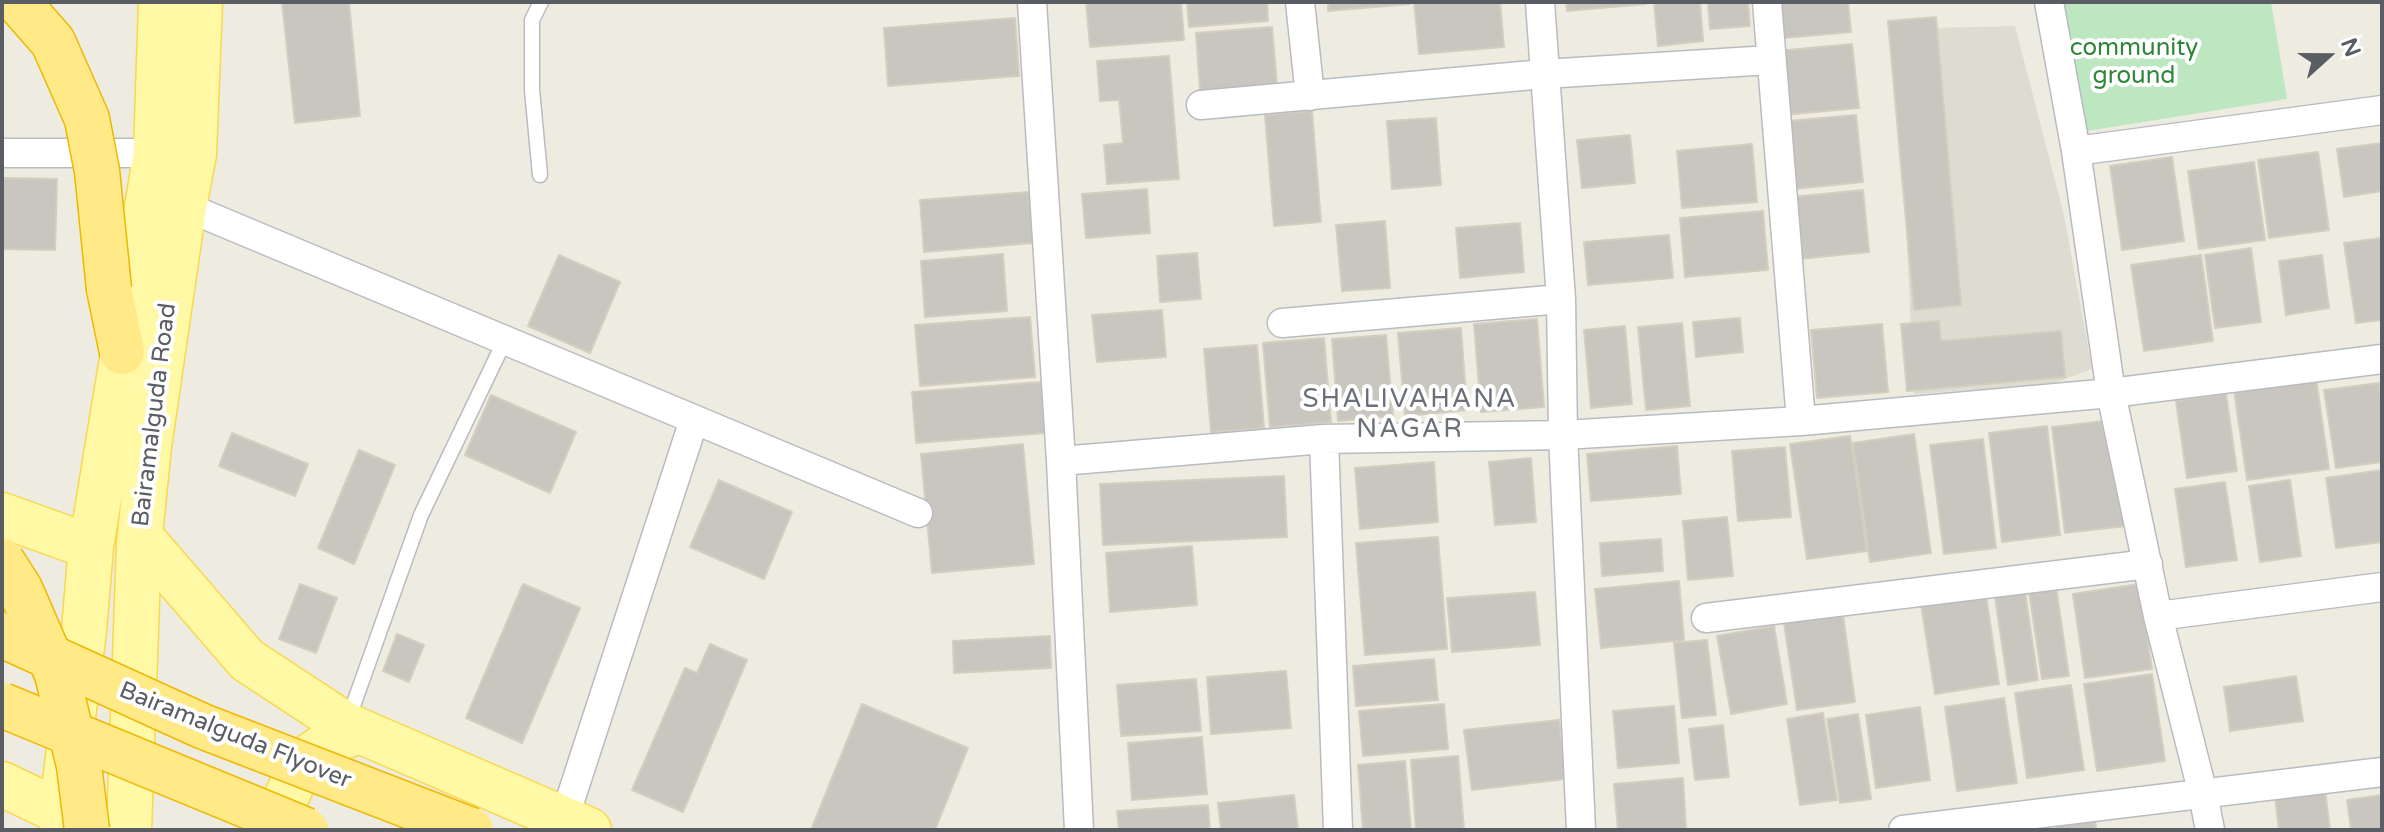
<!DOCTYPE html>
<style>
body{margin:0}
#map{position:relative;width:2384px;height:832px;overflow:hidden;background:#eeece1;font-family:"Varela Round",sans-serif}
canvas{display:block}
.frame{position:absolute;inset:0;border:4px solid #5a5d63;pointer-events:none}
.north{position:absolute;left:2288px;top:16px;width:80px;height:80px;-webkit-text-stroke:6px #fff;paint-order:stroke;rotate:69deg;font-size:22px;font-weight:700;line-height:32px;text-align:center;color:#5a5d63}
.north::after{content:'';display:block;margin:auto;width:28px;height:36px;background:#5a5d63;clip-path:polygon(50% 0,100% 100%,50% 72%,0 100%)}
</style>
<div id="map">
<canvas width="2384" height="832"></canvas>
<div class="frame"></div>
<div class="north">N</div>
</div>
<script>
const g = document.querySelector('canvas').getContext('2d');
g.lineJoin = 'round';
function fillPath(path, color) {
  g.fillStyle = color;
  g.fill(path, 'evenodd');
}
function poly(rows) {
  const path = new Path2D();
  for (const r of rows) {
    path.moveTo(r[0], r[1]);
    for (let i = 2; i < r.length; i += 2) path.lineTo(r[i], r[i + 1]);
  }
  return path;
}
function strokePath(path, color, width, dash) {
  g.strokeStyle = color;
  g.lineWidth = width;
  g.lineCap = dash ? 'butt' : 'round';
  g.setLineDash(dash || []);
  g.stroke(path);
}
function label(font, color, halo, rows, align = 'center') {
  g.font = font + ' "Varela Round",sans-serif';
  g.lineWidth = 8;
  g.setLineDash([]);
  g.textBaseline = 'middle';
  g.strokeStyle = halo;
  g.fillStyle = color;
  for (const [text, x, y, turn = 0] of rows) {
    g.save();
    g.translate(x, y);
    g.rotate((+turn || 0) * Math.PI / 180);
    g.textAlign = isNaN(turn) ? turn : align;
    if (halo) g.strokeText(text, 0, 0);
    g.fillText(text, 0, 0);
    g.restore();
  }
}
fillPath(poly([
 [2015,26,2064,215,2092,369,2051,384,1914,394,1897,29]
]), '#dedbd0');
fillPath(poly([
 [2059,2,2271,2,2287,99,2087,131]
]), '#bce7c0');
const building = poly([
 [282,2,349,2,360,116,295,123,282,2],
 [1086,2,1181,2,1184,40,1090,47,1086,2],
 [1187,2,1267,2,1268,21,1189,27,1187,2],
 [1328,2,1409,2,1410,4,1328,11,1328,2],
 [1414,2,1500,2,1504,47,1419,54,1414,2],
 [1566,2,1645,2,1646,4,1567,11,1566,2],
 [1654,2,1700,2,1703,41,1658,46,1654,2],
 [1708,2,1748,2,1750,26,1710,29,1708,2],
 [1779,2,1848,2,1851,32,1783,38,1779,2],
 [1936,17,1961,305,1914,310,1888,21,1936,17],
 [1015,18,1019,76,888,86,884,28,1015,18],
 [1272,27,1277,85,1200,91,1196,33,1272,27],
 [1852,44,1859,108,1783,115,1777,51,1852,44],
 [1169,56,1179,179,1107,184,1104,145,1123,143,1119,100,1100,101,1097,61,1169,56],
 [1312,111,1321,222,1274,226,1265,115,1312,111],
 [1856,115,1863,182,1794,189,1788,121,1856,115],
 [1436,118,1441,185,1392,189,1387,121,1436,118],
 [1630,135,1635,183,1582,188,1577,140,1630,135],
 [2382,143,2382,191,2344,197,2337,149,2382,143],
 [1752,144,1757,202,1682,208,1677,151,1752,144],
 [2318,152,2329,230,2269,238,2258,160,2318,152],
 [2172,157,2184,241,2122,250,2110,166,2172,157],
 [2254,162,2265,240,2199,249,2188,171,2254,162],
 [2,178,57,179,55,250,2,249,2,178],
 [1147,189,1150,233,1086,238,1082,194,1147,189],
 [1863,190,1869,252,1799,259,1792,197,1863,190],
 [1029,192,1033,243,924,252,920,200,1029,192],
 [1763,211,1768,270,1685,277,1680,218,1763,211],
 [1385,221,1390,288,1342,291,1336,225,1385,221],
 [1520,223,1524,272,1460,278,1456,228,1520,223],
 [1669,235,1673,278,1588,285,1584,242,1669,235],
 [2382,238,2382,320,2356,323,2344,243,2382,238],
 [2251,248,2261,322,2215,328,2205,255,2251,248],
 [1197,253,1201,299,1160,302,1157,256,1197,253],
 [1003,254,1007,311,925,317,921,261,1003,254],
 [559,255,620,282,590,353,528,326,559,255],
 [2201,255,2213,341,2144,351,2131,265,2201,255],
 [2322,255,2329,308,2286,315,2279,261,2322,255],
 [1162,310,1166,357,1097,362,1092,315,1162,310],
 [1030,317,1035,377,920,386,915,325,1030,317],
 [1740,318,1743,352,1696,357,1693,322,1740,318],
 [1537,319,1544,407,1481,412,1474,324,1537,319],
 [1939,321,1941,341,2061,331,2065,377,1907,391,1901,324,1939,321],
 [1682,323,1690,406,1646,410,1638,327,1682,323],
 [1882,324,1888,392,1817,398,1811,330,1882,324],
 [1625,326,1632,404,1591,408,1584,330,1625,326],
 [1461,328,1467,410,1405,416,1398,333,1461,328],
 [1386,335,1393,416,1338,421,1332,339,1386,335],
 [1324,338,1331,422,1270,427,1263,343,1324,338],
 [1257,345,1264,428,1211,432,1204,349,1257,345],
 [2316,378,2329,469,2247,480,2234,390,2316,378],
 [1042,382,1046,433,916,443,912,392,1042,382],
 [2379,383,2382,407,2382,462,2336,468,2324,390,2379,383],
 [2226,394,2237,471,2187,478,2176,401,2226,394],
 [491,395,576,432,550,493,465,455,491,395],
 [2113,420,2126,526,2065,533,2052,427,2113,420],
 [2047,426,2060,535,2002,542,1989,433,2047,426],
 [232,433,308,464,295,496,219,466,232,433],
 [1914,434,1931,553,1870,562,1853,443,1914,434],
 [1850,436,1867,551,1807,559,1790,444,1850,436],
 [1983,439,1996,548,1944,554,1930,445,1983,439],
 [1023,444,1034,564,932,573,921,454,1023,444],
 [1677,446,1681,494,1591,501,1587,454,1677,446],
 [1785,447,1791,517,1738,521,1732,451,1785,447],
 [359,450,395,465,354,564,318,548,359,450],
 [1531,458,1536,522,1495,525,1489,462,1531,458],
 [1434,462,1438,522,1360,529,1355,468,1434,462],
 [2382,470,2382,542,2336,548,2326,478,2382,470],
 [1284,476,1287,537,1103,545,1100,484,1284,476],
 [719,480,792,512,764,579,690,547,719,480],
 [2290,480,2301,556,2260,562,2249,486,2290,480],
 [2225,482,2237,560,2186,567,2175,489,2225,482],
 [1727,517,1733,576,1688,580,1683,521,1727,517],
 [1438,537,1447,649,1365,655,1356,543,1438,537],
 [1661,539,1663,571,1602,576,1600,543,1661,539],
 [1192,546,1197,605,1110,612,1106,553,1192,546],
 [1679,581,1684,640,1601,648,1595,589,1679,581],
 [300,584,337,598,316,653,279,639,300,584],
 [523,584,580,608,522,743,466,718,523,584],
 [2139,584,2152,669,2085,678,2073,594,2139,584],
 [2024,585,2038,680,2008,685,1994,590,2024,585],
 [2056,587,2069,676,2042,679,2029,591,2056,587],
 [1535,592,1540,645,1452,652,1447,598,1535,592],
 [1986,595,1999,684,1935,694,1921,604,1986,595],
 [1843,615,1855,702,1797,710,1784,623,1843,615],
 [1774,626,1787,704,1731,714,1717,636,1774,626],
 [397,634,424,645,409,682,383,671,397,634],
 [1050,636,1051,668,954,673,953,641,1050,636],
 [1707,640,1716,715,1682,718,1674,643,1707,640],
 [710,644,747,660,683,812,632,790,685,668,697,673,710,644],
 [1434,659,1438,700,1356,706,1353,666,1434,659],
 [1286,671,1291,728,1211,734,1207,677,1286,671],
 [2152,674,2165,761,2097,771,2084,684,2152,674],
 [2296,676,2303,721,2230,731,2224,687,2296,676],
 [1196,679,1201,731,1121,736,1117,685,1196,679],
 [2071,685,2084,770,2027,778,2015,693,2071,685],
 [2004,698,2017,783,1957,791,1945,707,2004,698],
 [862,704,968,748,935,830,811,830,862,704],
 [1444,704,1448,749,1363,756,1359,711,1444,704],
 [1674,706,1679,763,1618,768,1613,711,1674,706],
 [1920,707,1930,780,1876,788,1866,715,1920,707],
 [1823,713,1837,800,1800,805,1787,719,1823,713],
 [1858,714,1871,799,1840,803,1827,719,1858,714],
 [1559,720,1566,779,1472,790,1464,730,1559,720],
 [1723,725,1729,777,1695,780,1689,729,1723,725],
 [1202,737,1207,794,1132,800,1128,743,1202,737],
 [1458,756,1464,830,1416,830,1411,760,1458,756],
 [1405,761,1411,830,1363,830,1358,765,1405,761],
 [1683,778,1686,830,1618,830,1614,784,1683,778],
 [2325,790,2330,830,2279,830,2275,797,2325,790],
 [1294,795,1298,830,1221,830,1218,803,1294,795],
 [2382,795,2382,830,2351,830,2347,800,2382,795],
 [1208,805,1210,830,1119,830,1117,811,1208,805],
 [2095,817,2096,830,2057,830,2056,821,2095,817]
]);
fillPath(building, '#c9c6bf');
strokePath(building, '#d3cebf', 2);
const lane = poly([
 [540,175,532,90,532,20,541,2],
 [348,720,421,515,505,340]
]);
const street = poly([
 [1032,2,1061,461,1079,830],
 [1300,2,1310,96],
 [1540,2,1561,299,1563,435,1581,830],
 [1767,2,1801,421],
 [2049,2,2076,151,2111,393,2158,616,2203,794,2210,830],
 [1201,105,1544,74,1770,60],
 [2076,151,2382,110],
 [2,153,156,153],
 [184,206,918,513],
 [1282,323,1561,299],
 [1324,439,1338,830],
 [1061,461,1324,439,1563,435,1801,421,2111,393,2382,359],
 [2158,616,2382,587],
 [1706,618,2148,564],
 [564,819,694,420],
 [1903,830,2382,772]
]);
const primary = poly([
 [2,515,91,547],
 [140,536,247,660,346,725,589,830],
 [2,784,86,824],
 [63,830,61,813,84,630,91,547,156,153,161,2],
 [129,830,139,544,149,446,184,206,194,154,200,2],
 [279,830,285,800,294,780,314,753,334,740,360,731]
]);
const highway = poly([
 [109,289,122,352]
]);
strokePath(lane, '#b9bbc1', 17);
strokePath(street, '#b9bbc1', 31);
strokePath(primary, '#fad74f', 47);
strokePath(highway, '#efb800', 47);
strokePath(lane, '#fff', 14);
strokePath(street, '#fff', 28);
strokePath(primary, '#fff8a5', 44);
strokePath(highway, '#ffea87', 44);
const highwayBridge = poly([
 [18,2,53,42,87,119,97,171,109,289],
 [2,561,20,589,57,674,79,766,87,830],
 [2,635,202,726,471,830],
 [2,705,306,830]
]);
strokePath(highwayBridge, '#efb800', 47, []);
strokePath(highwayBridge, '#ffea87', 44);
label('24px', '#2f863a', '#fff', [
 ["community",2134,49],
 ["ground",2134,77]
]);
label('24px', '#5a5d63', '#fff', [
 ["Bairamalguda Road",155,415,-83],
 ["Bairamalguda Flyover",235,736,22]
]);
g.letterSpacing = '2px';
label('26px', '#6b6f76', '#fff', [
 ["SHALIVAHANA",1410,400],
 ["NAGAR",1410,430]
]);
g.letterSpacing = '0px';
</script>
